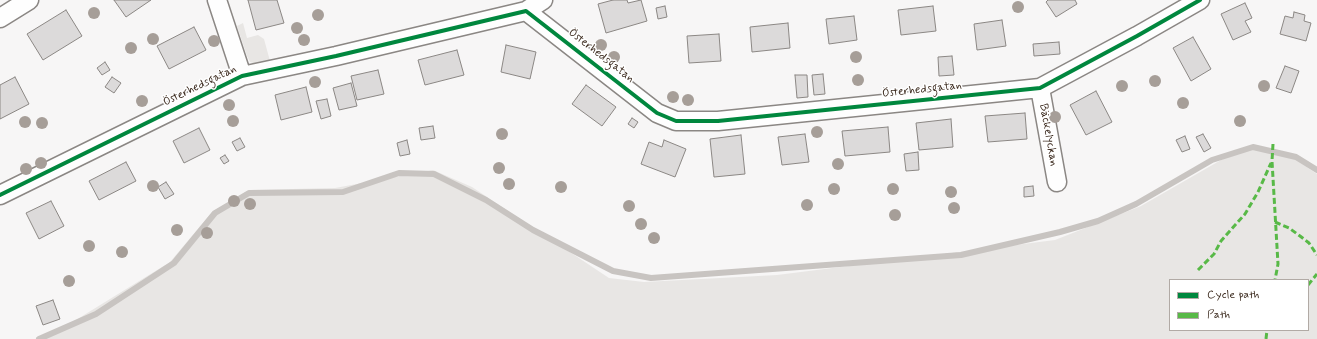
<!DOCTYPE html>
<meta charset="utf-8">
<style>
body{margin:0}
#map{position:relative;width:1317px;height:339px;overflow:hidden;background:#f7f6f6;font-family:Mynerve,sans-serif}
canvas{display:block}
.legend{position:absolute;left:1169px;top:279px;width:140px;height:52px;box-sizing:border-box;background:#fff;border:1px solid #b1aaa5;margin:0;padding:5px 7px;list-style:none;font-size:12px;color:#3b2a1e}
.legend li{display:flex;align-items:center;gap:8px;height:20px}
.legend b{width:20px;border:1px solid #b1aaa5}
</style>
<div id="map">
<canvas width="1317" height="339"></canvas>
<ul class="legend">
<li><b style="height:5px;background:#00873e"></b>Cycle path</li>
<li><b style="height:5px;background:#58b947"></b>Path</li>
</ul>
</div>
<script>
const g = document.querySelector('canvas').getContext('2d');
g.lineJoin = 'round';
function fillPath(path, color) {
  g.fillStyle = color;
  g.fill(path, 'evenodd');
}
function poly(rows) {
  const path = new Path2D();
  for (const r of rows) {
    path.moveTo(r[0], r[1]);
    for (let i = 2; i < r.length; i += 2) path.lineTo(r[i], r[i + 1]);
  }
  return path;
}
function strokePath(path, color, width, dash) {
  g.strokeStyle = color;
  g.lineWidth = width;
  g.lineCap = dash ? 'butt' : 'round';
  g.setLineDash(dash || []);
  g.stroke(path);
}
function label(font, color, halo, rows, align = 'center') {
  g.font = font + ' Mynerve,sans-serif';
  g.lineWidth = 3;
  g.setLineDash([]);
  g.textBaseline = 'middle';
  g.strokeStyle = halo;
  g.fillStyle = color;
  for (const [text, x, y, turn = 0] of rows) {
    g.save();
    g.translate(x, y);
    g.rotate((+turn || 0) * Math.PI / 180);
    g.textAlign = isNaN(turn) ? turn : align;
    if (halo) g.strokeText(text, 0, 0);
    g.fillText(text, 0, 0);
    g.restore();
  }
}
fillPath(poly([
 [243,23,247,38,258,35,264,39,270,61,256,64,250,62,247,56,237,26],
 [1251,149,1292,157,1317,174,1317,339,45,339,170,262,212,212,249,190,335,188,433,170,472,187,609,278,644,282,777,275,1055,240,1141,206,1228,156],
 [1170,280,1308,280,1308,330,1170,330]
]), '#e8e6e4');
strokePath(poly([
 [39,339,96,314,174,263,215,213,249,193,343,192,399,173,434,174,486,200,533,230,613,271,651,278,961,255,1060,232,1098,221,1136,204,1212,160,1253,147,1296,157,1317,170]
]), '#c8c4c1', 6);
const building = poly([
 [114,0,151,0,126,17,114,0],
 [248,0,277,0,284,23,256,30,248,0],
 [613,0,627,0,628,3,641,0,647,21,606,33,598,4,613,0],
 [1048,0,1075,0,1077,4,1056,17,1046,2,1048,0],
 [1245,3,1252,18,1245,21,1251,32,1233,40,1221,14,1245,3],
 [665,6,667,17,658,19,656,8,665,6],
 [933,6,936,31,901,35,898,10,933,6],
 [66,10,82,36,43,60,27,34,66,10],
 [1294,12,1305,15,1304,21,1311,23,1306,41,1280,34,1285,16,1293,18,1294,12],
 [854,16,857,40,829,44,826,19,854,16],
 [1002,20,1006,46,977,50,974,24,1002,20],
 [788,23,790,48,752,52,750,27,788,23],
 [194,27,206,50,169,69,157,46,194,27],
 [719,34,721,61,689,63,687,36,719,34],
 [1193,37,1211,69,1191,81,1173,48,1193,37],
 [1059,42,1060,54,1034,56,1033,44,1059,42],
 [506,45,536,52,530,79,501,72,506,45],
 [457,50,464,75,425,85,418,60,457,50],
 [952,56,954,75,939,76,938,57,952,56],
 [105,62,110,70,102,75,97,68,105,62],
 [1285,66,1299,71,1291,93,1276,88,1285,66],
 [378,70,384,94,357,100,351,76,378,70],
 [823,74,825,94,814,95,812,75,823,74],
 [795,75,807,75,808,97,797,98,795,75],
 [15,77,29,104,0,119,0,85,15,77],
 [112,77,121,83,114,93,105,87,112,77],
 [351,83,357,106,339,110,333,88,351,83],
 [586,85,616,107,602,126,572,104,586,85],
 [306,87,312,112,281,120,275,95,306,87],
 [1096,91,1112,122,1086,135,1070,105,1096,91],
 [327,99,331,116,321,119,316,101,327,99],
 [1025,113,1027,139,988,142,985,116,1025,113],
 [632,118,638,122,634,128,628,124,632,118],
 [951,119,953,147,919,150,916,123,951,119],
 [433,126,435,138,421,140,419,128,433,126],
 [888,127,890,152,845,156,842,131,888,127],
 [199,128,210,150,184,163,173,141,199,128],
 [805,134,809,162,782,165,778,137,805,134],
 [1203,134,1211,148,1204,152,1196,137,1203,134],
 [741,135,745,174,714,177,710,139,741,135],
 [1185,136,1190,149,1182,152,1176,140,1185,136],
 [240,138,245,147,237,151,232,142,240,138],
 [407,140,410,154,400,156,397,143,407,140],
 [664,140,686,149,675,177,641,164,649,142,662,147,664,140],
 [918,152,919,170,906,171,904,154,918,152],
 [225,155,229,161,224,164,220,158,225,155],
 [126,162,136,181,99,200,89,181,126,162],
 [166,182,174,194,165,199,158,187,166,182],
 [1033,186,1034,196,1024,197,1024,187,1033,186],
 [51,201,64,226,39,239,26,213,51,201],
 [53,300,60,319,43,325,36,306,53,300]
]);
fillPath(building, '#dcdada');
strokePath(building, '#8b8784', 1);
const street = poly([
 [217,0,242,76],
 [526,11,543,0],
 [0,18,29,0],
 [1040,88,1057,182],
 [0,195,242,76,336,56,526,11,657,113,676,121,718,121,1040,88,1137,36,1200,0]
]);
strokePath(street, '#8b8784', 21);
strokePath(street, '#fefefe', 18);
strokePath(poly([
 [1273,144,1272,161,1278,264,1275,280],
 [1275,222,1289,228,1300,236,1309,243,1317,255],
 [1198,270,1214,254,1221,241,1245,214,1258,192,1271,163],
 [1308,285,1317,274],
 [1266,339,1267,330]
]), '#58b947', 3, [6, 3]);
strokePath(poly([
 [0,195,242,76,336,56,526,11,657,113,676,121,718,121,1040,88,1137,36,1200,0]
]), '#00873e', 4);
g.fillStyle = '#a69e98';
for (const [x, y] of [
 [1018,7],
 [94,13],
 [318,15],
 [297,28],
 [153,39],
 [304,40],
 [214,41],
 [601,45],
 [131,48],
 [614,57],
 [856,57],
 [858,80],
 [1155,81],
 [315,82],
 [1122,86],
 [1264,86],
 [673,97],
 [688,100],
 [142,101],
 [1183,103],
 [229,105],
 [1055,117],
 [233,121],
 [1240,121],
 [25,122],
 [42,123],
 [817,132],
 [502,134],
 [41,163],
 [838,164],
 [499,168],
 [26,169],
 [509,184],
 [153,186],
 [561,187],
 [834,189],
 [893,189],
 [951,192],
 [234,201],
 [250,204],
 [807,205],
 [629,206],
 [954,208],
 [895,215],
 [641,224],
 [177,230],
 [207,233],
 [654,238],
 [89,246],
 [122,252],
 [69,281]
]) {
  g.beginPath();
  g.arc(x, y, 6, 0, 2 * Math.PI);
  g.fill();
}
label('12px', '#3b2a1e', '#fff', [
 ["Österhedsgatan",601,56,38],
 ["Österhedsgatan",200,86,-26],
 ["Österhedsgatan",922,90,-6],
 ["Bäckelyckan",1048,135,80]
]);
</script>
